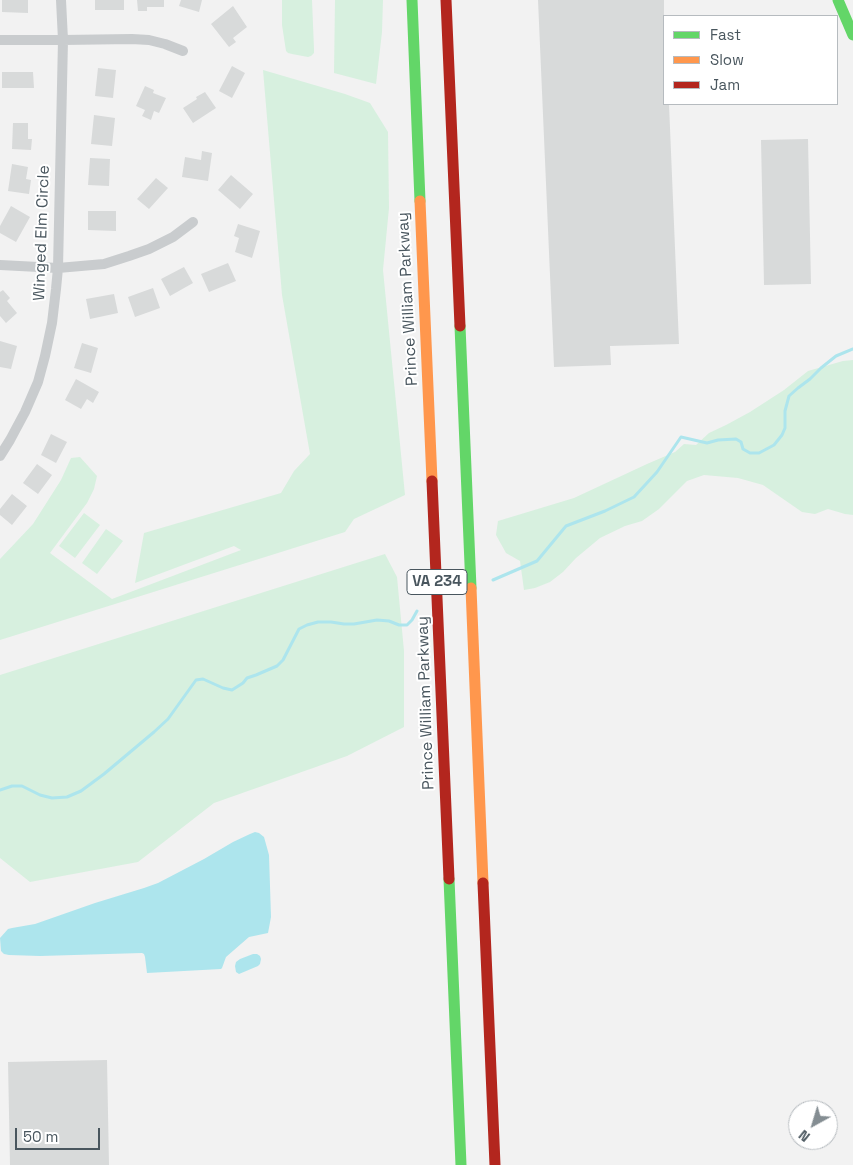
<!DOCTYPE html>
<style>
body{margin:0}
#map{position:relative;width:853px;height:1165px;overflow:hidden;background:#f2f2f2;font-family:"Space Grotesk",sans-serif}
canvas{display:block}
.legend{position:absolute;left:663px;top:15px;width:175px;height:90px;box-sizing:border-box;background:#fff;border:1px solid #b6bbbf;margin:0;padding:6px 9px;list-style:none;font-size:15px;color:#49565e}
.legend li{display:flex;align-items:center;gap:10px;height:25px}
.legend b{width:25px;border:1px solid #b6bbbf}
.north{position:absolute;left:788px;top:1100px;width:50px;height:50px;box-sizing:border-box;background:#fff;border:1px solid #b6bbbf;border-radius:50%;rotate:219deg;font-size:14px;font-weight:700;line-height:20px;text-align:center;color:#49565e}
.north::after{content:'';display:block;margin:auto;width:18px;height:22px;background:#848d92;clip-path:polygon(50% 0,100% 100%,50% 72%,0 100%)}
.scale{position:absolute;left:15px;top:1128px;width:85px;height:22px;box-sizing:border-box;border:2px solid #49565e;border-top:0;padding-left:6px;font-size:15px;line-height:18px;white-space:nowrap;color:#49565e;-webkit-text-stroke:4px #fff;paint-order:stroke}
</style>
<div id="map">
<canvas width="853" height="1165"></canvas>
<ul class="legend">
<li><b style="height:6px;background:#63d668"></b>Fast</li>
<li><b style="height:6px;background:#ff974d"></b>Slow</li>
<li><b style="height:6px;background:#b3261e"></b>Jam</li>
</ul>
<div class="north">N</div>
<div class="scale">50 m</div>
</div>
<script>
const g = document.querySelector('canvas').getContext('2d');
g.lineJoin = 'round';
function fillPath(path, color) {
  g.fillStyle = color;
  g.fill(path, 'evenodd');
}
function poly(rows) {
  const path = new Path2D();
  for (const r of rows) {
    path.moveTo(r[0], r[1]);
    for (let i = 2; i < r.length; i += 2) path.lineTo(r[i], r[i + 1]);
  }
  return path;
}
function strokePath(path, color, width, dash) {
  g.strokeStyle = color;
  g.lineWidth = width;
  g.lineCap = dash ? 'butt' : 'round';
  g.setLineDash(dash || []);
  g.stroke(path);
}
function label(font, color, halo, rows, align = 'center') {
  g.font = font + ' "Space Grotesk",sans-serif';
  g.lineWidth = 4;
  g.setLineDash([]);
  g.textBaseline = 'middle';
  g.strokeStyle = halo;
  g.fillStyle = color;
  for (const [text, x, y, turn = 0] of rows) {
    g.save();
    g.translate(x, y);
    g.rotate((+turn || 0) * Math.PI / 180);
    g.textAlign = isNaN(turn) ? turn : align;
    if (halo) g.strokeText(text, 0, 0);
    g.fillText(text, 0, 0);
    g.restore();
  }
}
fillPath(poly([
 [282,0,312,0,314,49,314,53,311,56,308,57,292,54,288,53,286,51,282,25],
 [335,0,383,0,382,32,376,84,334,73],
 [263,70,345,94,370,103,388,132,389,208,383,270,405,495,354,519,345,532,0,640,0,559,33,524,61,480,71,458,80,457,97,476,94,489,87,503,50,553,112,599,241,550,234,546,135,583,144,533,281,493,294,471,310,454,282,295],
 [853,360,853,515,845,514,828,509,815,514,802,512,763,485,738,478,704,475,687,481,659,509,642,521,625,526,600,538,576,558,563,572,550,582,535,588,524,590,520,561,506,553,496,535,498,521,574,498,647,464,675,452,684,444,696,445,709,433,726,425,750,412,784,390,808,371,843,361],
 [84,513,100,525,75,558,59,546],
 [106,529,123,541,97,574,82,563],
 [385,554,397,577,404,651,404,727,347,756,214,803,138,862,30,882,0,858,0,675]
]), '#d7f0df');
fillPath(poly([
 [255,832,259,833,264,837,269,855,271,917,268,933,249,937,226,957,222,968,221,969,147,973,145,957,144,954,142,953,40,956,9,955,4,954,1,951,0,938,8,929,12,928,35,924,95,903,144,888,158,883,204,859,233,842,250,834],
 [253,954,257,954,260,956,261,959,260,964,258,966,239,974,236,972,235,966,236,962,240,959]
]), '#ade5ed');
strokePath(poly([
 [493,580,537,561,566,526,605,511,634,497,657,472,681,437,707,443,718,440,736,439,741,442,743,449,750,453,759,453,774,445,782,435,785,428,785,411,789,396,798,388,810,379,821,368,836,356,853,349],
 [0,790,12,786,22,786,40,795,52,798,67,797,81,791,104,774,154,732,168,719,196,680,203,679,223,688,232,690,243,683,247,678,256,675,277,666,283,660,299,629,307,625,318,622,331,622,344,624,354,624,377,620,389,621,399,625,407,625,412,620,417,611]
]), '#ade5ed', 3);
fillPath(poly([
 [2,0,28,0,28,13,2,12],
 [95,0,124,0,124,10,95,10],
 [137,0,164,0,164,7,147,7,147,11,138,11],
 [181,0,202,0,199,12,179,6],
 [538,0,664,0,664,104,669,104,679,344,610,346,611,365,554,367],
 [233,6,247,27,233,38,236,42,229,47,211,24],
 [232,66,245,73,232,98,219,91],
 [98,68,116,70,113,98,95,96],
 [2,72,33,72,34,88,2,88],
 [145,86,154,90,153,93,166,98,159,113,154,111,151,120,142,116,145,110,136,106],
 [205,92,216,108,193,123,183,108,197,99,196,97],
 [94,115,115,118,112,146,91,144],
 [13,123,28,123,28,139,32,139,31,150,12,149],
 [808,139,811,284,764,285,761,140],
 [202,151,212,153,208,181,182,177,185,157,201,160],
 [90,158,110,159,109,186,88,185],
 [12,164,28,167,26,179,31,180,29,194,8,191],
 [231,175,253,194,240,209,218,190],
 [156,178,168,188,149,209,137,199],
 [11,206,30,217,16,242,0,233,0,226],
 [88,211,116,211,116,231,88,230],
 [238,224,260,231,252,258,235,252,239,238,234,236],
 [228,263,236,281,209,292,201,274],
 [184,267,193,283,170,296,161,279],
 [153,288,160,308,135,317,128,297],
 [3,290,10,298,7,301,17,313,6,323,0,316,0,292],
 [114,294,118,313,90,319,86,299],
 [0,341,17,346,11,369,0,367],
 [82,343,98,348,91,373,74,368],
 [76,379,99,392,93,403,87,399,81,409,65,400],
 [51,434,67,442,56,463,41,455],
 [37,464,52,475,38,494,23,483],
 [12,494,27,506,12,525,0,515,0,509],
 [107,1060,109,1165,10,1165,8,1062]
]), '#d8dada');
strokePath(poly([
 [0,40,63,40,132,39,149,40,165,44,183,51],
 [0,265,58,268,104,264,129,256,149,249,173,237,193,222],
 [0,456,10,440,25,412,38,382,45,356,52,323,56,289,58,268,63,40,61,0]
]), '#c9ccce', 10);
strokePath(poly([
 [412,0,420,201],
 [838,0,853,35],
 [460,326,471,588],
 [449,879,461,1165]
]), '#63d668', 11);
strokePath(poly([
 [420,201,432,481],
 [471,588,483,883]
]), '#ff974d', 11);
strokePath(poly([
 [446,0,460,326],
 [432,481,449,879],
 [483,883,495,1165]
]), '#b3261e', 11);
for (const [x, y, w] of [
 [437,582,60]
]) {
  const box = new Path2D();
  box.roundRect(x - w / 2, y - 12.5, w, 25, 4);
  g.fillStyle = '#fff';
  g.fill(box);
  strokePath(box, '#49565e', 1);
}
label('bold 15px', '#49565e', null, [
 ["VA 234",437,582]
]);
label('16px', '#49565e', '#fff', [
 ["Winged Elm Circle",42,233,-88],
 ["Prince William Parkway",408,299,-93],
 ["Prince William Parkway",426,703,-92]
]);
</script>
